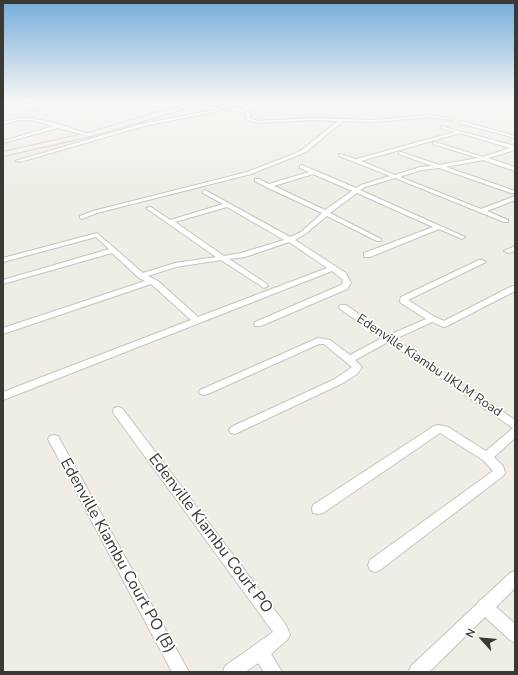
<!DOCTYPE html>
<style>
body{margin:0}
#map{position:relative;width:518px;height:675px;overflow:hidden;background:#efede6;font-family:"Nunito Sans",sans-serif}
canvas{display:block}
.frame{position:absolute;inset:0;border:4px solid #393936;pointer-events:none}
.north{position:absolute;left:462px;top:619px;width:40px;height:40px;-webkit-text-stroke:3px #fff;paint-order:stroke;rotate:297deg;font-size:11px;font-weight:700;line-height:16px;text-align:center;color:#393936}
.north::after{content:'';display:block;margin:auto;width:14px;height:18px;background:#393936;clip-path:polygon(50% 0,100% 100%,50% 72%,0 100%)}
</style>
<div id="map">
<canvas width="518" height="675"></canvas>
<div class="frame"></div>
<div class="north">N</div>
</div>
<script>
const g = document.querySelector('canvas').getContext('2d');
g.lineJoin = 'round';
function poly(rows) {
  const path = new Path2D();
  for (const r of rows) {
    path.moveTo(r[0], r[1]);
    for (let i = 2; i < r.length; i += 2) path.lineTo(r[i], r[i + 1]);
  }
  return path;
}
function strokePath(path, color, width, dash) {
  g.strokeStyle = color;
  g.lineWidth = width;
  g.lineCap = dash ? 'butt' : 'round';
  g.setLineDash(dash || []);
  g.stroke(path);
}
function fillPath(path, color) {
  g.fillStyle = color;
  g.fill(path, 'evenodd');
}
function label(font, color, halo, rows, align = 'center') {
  g.font = font + ' "Nunito Sans",sans-serif';
  g.lineWidth = 3.5;
  g.setLineDash([]);
  g.textBaseline = 'middle';
  g.strokeStyle = halo;
  g.fillStyle = color;
  for (const [text, x, y, turn = 0] of rows) {
    g.save();
    g.translate(x, y);
    g.rotate((+turn || 0) * Math.PI / 180);
    g.textAlign = isNaN(turn) ? turn : align;
    if (halo) g.strokeText(text, 0, 0);
    g.fillText(text, 0, 0);
    g.restore();
  }
}
const minor = poly([
 [35,100,45,100,3,106,3,104,35,100],
 [68,100,74,100,33,111,31,110,68,100],
 [74,100,80,100,90,103,88,104,74,100],
 [200,101,244,110,250,113,250,118,258,121,312,118,374,120,429,115,454,119,452,120,429,117,374,122,343,121,306,152,251,174,97,213,82,219,80,218,80,216,93,211,247,172,294,154,302,150,338,121,312,120,258,123,247,120,246,114,225,108,215,112,144,126,20,162,15,161,141,124,214,110,220,107,199,103,200,101],
 [20,118,32,118,62,125,91,135,89,136,58,128,3,143,3,141,54,126,32,120,20,120,3,124,3,122,20,118],
 [461,121,515,136,515,138,459,123,461,121],
 [441,126,515,146,515,150,488,158,515,167,515,171,483,160,446,167,515,191,515,193,511,193,439,168,421,170,400,177,481,209,515,196,515,200,487,211,508,220,508,222,504,222,395,178,365,187,360,190,465,237,462,239,460,238,439,229,370,257,364,257,364,253,433,227,357,193,330,213,381,239,381,241,377,241,327,216,305,234,295,240,346,273,351,283,347,289,261,326,255,326,254,324,255,322,341,285,343,283,342,279,332,271,3,400,3,392,191,320,151,284,3,334,3,328,145,281,139,278,112,253,3,284,3,280,109,249,96,237,3,262,3,258,97,233,143,273,175,263,216,257,146,208,151,207,170,220,223,204,203,193,202,192,205,190,290,237,301,232,322,213,266,187,255,181,255,179,259,179,269,184,309,172,300,168,300,166,302,165,356,188,361,185,390,176,339,156,339,154,356,159,455,132,441,128,441,126],
 [460,133,510,148,483,157,435,142,433,143,433,144,478,158,439,165,401,152,399,152,399,154,432,166,420,167,395,175,361,161,460,133],
 [313,174,352,191,325,210,274,186,313,174],
 [227,207,284,240,241,253,224,256,175,222,227,207],
 [289,242,327,268,198,317,158,281,148,276,176,267,221,260,264,288,268,286,267,284,229,259,245,257,289,242],
 [515,246,515,251,508,253,504,251,515,246],
 [479,260,482,260,486,262,408,300,435,317,444,321,512,286,515,286,515,291,447,326,444,327,432,322,395,339,515,420,515,438,494,457,503,466,505,473,503,476,380,570,375,572,370,570,368,565,370,560,493,471,483,460,440,433,323,513,318,514,313,513,312,509,313,505,434,426,438,425,448,427,486,451,513,428,388,342,355,360,362,367,357,374,343,383,235,434,231,433,229,430,231,427,335,379,352,367,324,344,319,344,208,394,204,395,200,394,199,392,200,390,318,338,330,340,350,355,382,338,340,309,339,307,340,305,346,305,389,335,426,319,401,303,400,301,401,297,479,260],
 [118,407,122,408,286,625,290,635,287,640,271,654,282,672,264,672,258,663,245,672,223,672,225,666,273,632,114,414,113,411,114,408,118,407],
 [54,435,58,436,189,672,172,672,48,439,50,436,54,435],
 [515,571,515,588,496,607,515,624,515,643,510,640,485,617,429,672,409,672,411,666,477,604,479,601,482,599,510,573,515,571]
]);
const secondary = poly([
 [199,100,207,100,174,112,91,136,3,156,3,152,88,133,199,100]
]);
strokePath(minor, '#c5c3bd', 2);
strokePath(secondary, '#c5c3bd', 2);
fillPath(minor, '#fff');
fillPath(secondary, '#feedec');
const sky = g.createLinearGradient(0, 0, 0, 194);
sky.addColorStop(0, '#75acda');
sky.addColorStop(0.52, '#f8f7f4');
sky.addColorStop(1, '#f8f7f400');
g.fillStyle = sky;
g.fillRect(0, 0, 518, 194);
label('13px', '#393936', '#fff', [
 ["Edenville Kiambu IJKLM Road",429,366,34]
]);
label('16px', '#393936', '#fff', [
 ["Edenville Kiambu Court PO",210,534,53],
 ["Edenville Kiambu Court PO (B)",117,556,61]
]);
</script>
